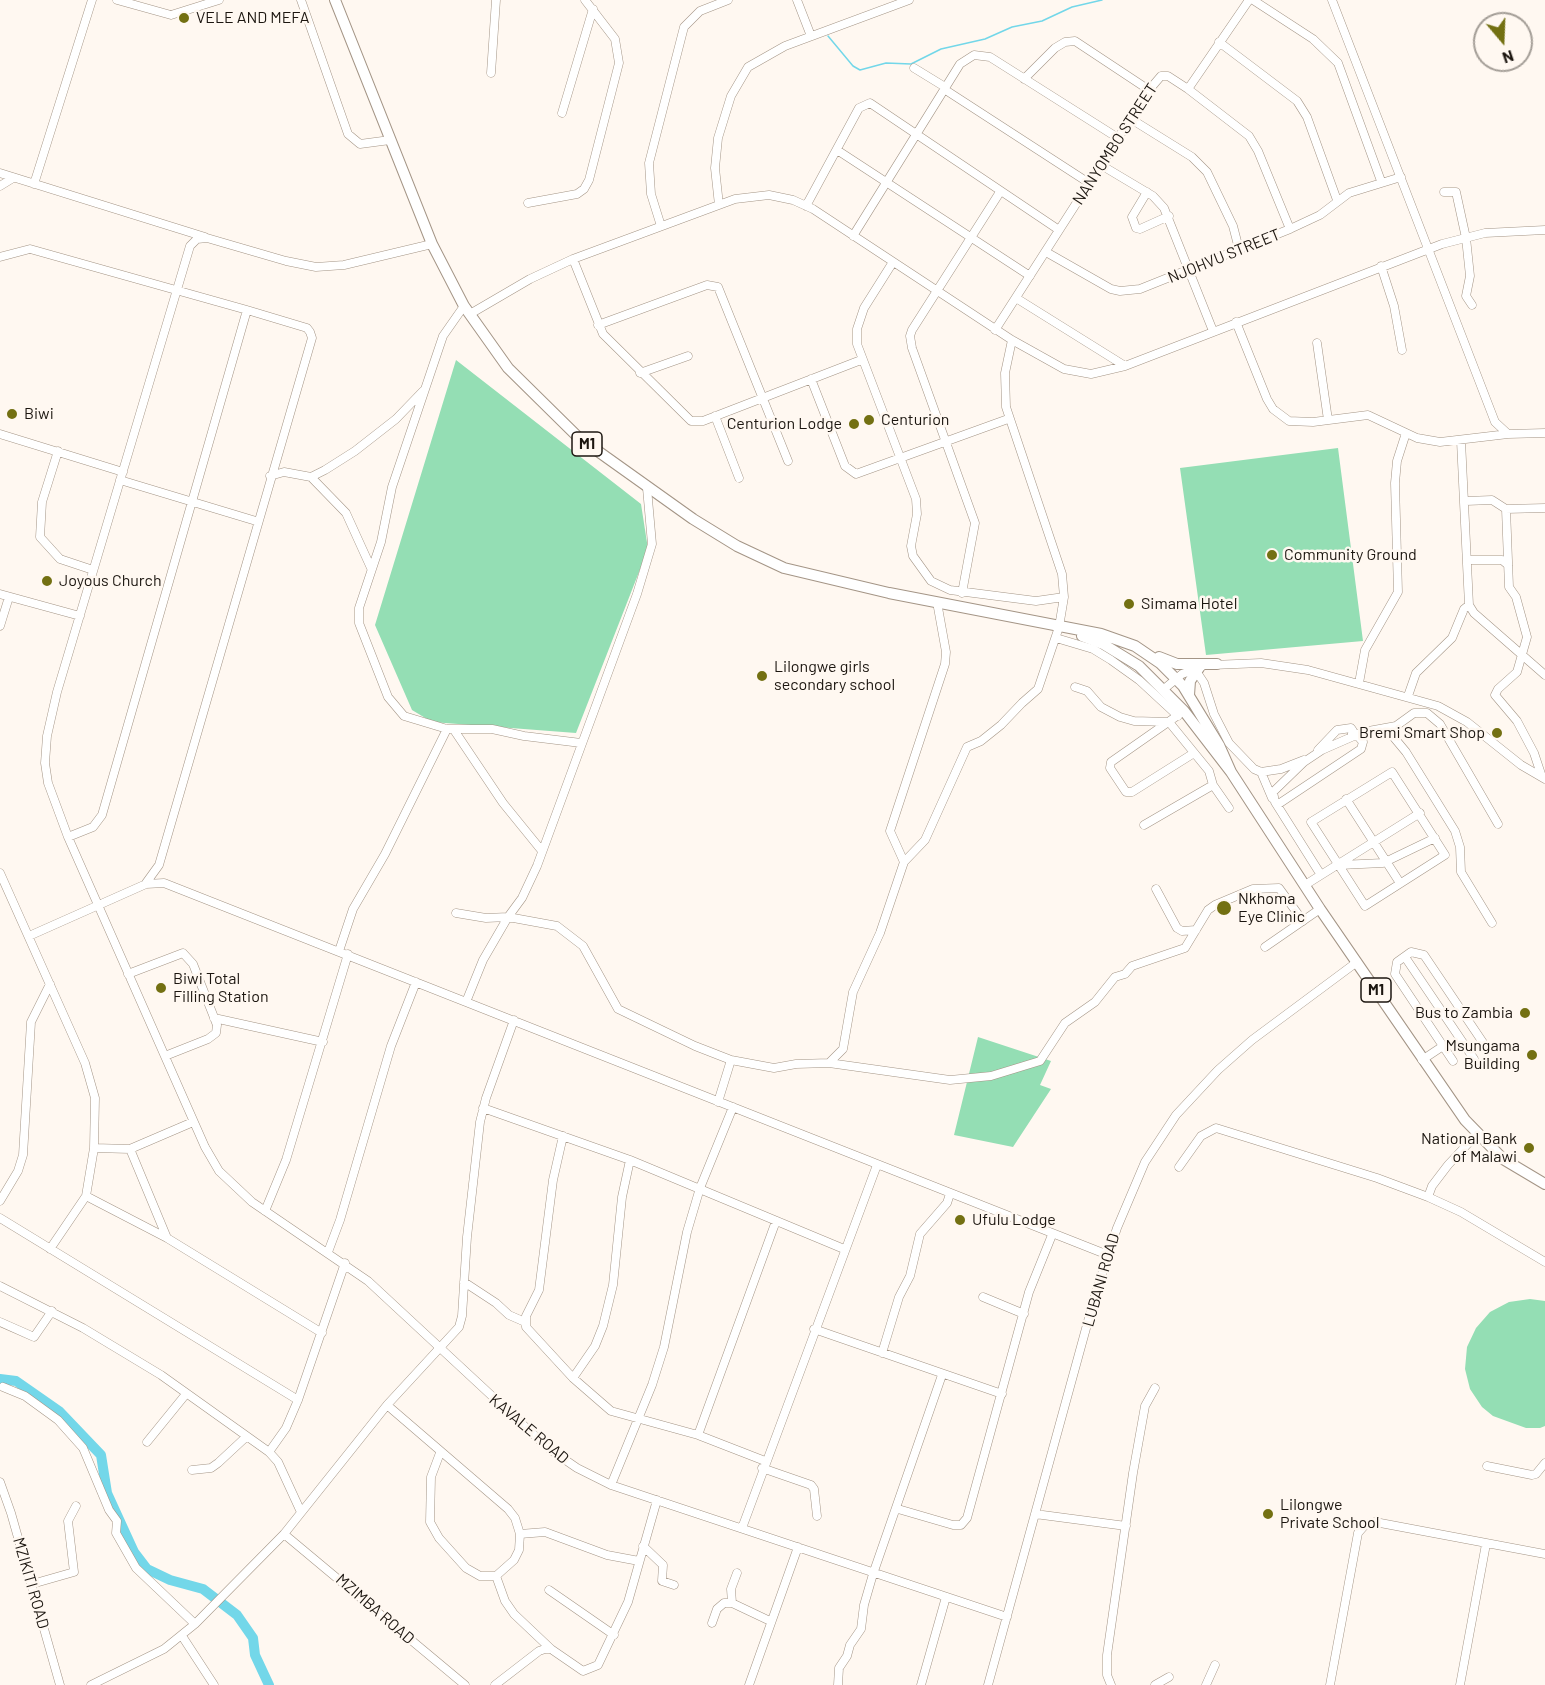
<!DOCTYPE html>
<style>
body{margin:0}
#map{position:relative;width:1545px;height:1685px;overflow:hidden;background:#fff8f1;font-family:Barlow,sans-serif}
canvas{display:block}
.north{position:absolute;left:1473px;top:12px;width:60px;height:60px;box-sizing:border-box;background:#fff8f1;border:2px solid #a49e97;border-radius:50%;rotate:161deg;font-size:16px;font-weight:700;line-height:24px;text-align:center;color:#1c1610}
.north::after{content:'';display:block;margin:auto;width:21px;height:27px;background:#737012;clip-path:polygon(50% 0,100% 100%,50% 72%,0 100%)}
</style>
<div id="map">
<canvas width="1545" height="1685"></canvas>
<div class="north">N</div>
</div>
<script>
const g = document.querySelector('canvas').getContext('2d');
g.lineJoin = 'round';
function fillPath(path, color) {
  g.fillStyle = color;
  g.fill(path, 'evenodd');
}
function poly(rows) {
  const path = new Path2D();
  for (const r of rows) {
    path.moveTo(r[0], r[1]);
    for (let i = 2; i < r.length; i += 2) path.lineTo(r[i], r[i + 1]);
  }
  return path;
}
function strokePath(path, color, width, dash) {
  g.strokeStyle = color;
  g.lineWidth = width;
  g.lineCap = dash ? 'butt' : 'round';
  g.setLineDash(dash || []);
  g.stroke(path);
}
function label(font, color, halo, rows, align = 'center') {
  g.font = font + ' Barlow,sans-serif';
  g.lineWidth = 5;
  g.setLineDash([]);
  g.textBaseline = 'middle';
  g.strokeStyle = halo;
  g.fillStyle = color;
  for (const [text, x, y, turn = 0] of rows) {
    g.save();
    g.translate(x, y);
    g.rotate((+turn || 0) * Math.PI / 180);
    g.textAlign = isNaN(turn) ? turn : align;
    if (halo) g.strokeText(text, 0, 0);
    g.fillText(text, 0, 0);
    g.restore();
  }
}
fillPath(poly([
 [456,360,641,504,648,549,576,733,432,722,412,710,375,625],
 [1338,448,1363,641,1206,655,1180,468],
 [978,1037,1051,1061,1040,1085,1051,1089,1013,1147,954,1135],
 [1530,1299,1545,1301,1545,1426,1540,1428,1526,1428,1493,1416,1482,1407,1470,1389,1465,1369,1467,1347,1476,1328,1490,1312,1509,1302]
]), '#94deb4');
strokePath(poly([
 [828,36,853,66,860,70,886,63,911,64,941,49,985,39,1012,27,1042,21,1072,7,1102,0]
]), '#73d7e9', 1.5);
strokePath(poly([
 [0,1379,16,1381,59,1411,101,1455,107,1493,134,1552,147,1569,170,1580,203,1589,237,1615,253,1638,255,1655,269,1685]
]), '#73d7e9', 10);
const minor = poly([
 [117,0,171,15,219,0],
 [301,0,348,134,360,144,390,140],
 [797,0,811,36],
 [1253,0,1313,39,1338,63,1381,181],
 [1332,0,1495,422,1508,434,1545,433],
 [1219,42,1297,101,1307,117,1337,200],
 [914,68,945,87],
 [491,73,496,0],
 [1024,79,1055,48,1065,42,1075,41,1149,90],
 [944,89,1089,183],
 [1188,89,1249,0],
 [562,113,593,9],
 [1131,119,1192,157,1207,172,1233,226,1239,249],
 [837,150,1030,276],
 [1101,165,1153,196,1164,208,1213,331],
 [0,173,205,237],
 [34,184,92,0],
 [0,186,13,178],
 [1147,192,1132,217,1136,228,1140,229,1169,216],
 [1444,192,1456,192,1466,238,1470,276,1466,296,1472,305],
 [528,203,577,194,584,189,589,180,619,63,615,39,585,0],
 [719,205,715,168,718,138,731,96,748,67,785,46,909,0],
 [806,206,859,108,870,103,1059,230],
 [661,226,651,194,649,163,684,27,700,11,728,0],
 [853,236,960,64,974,55,990,57,1118,138],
 [432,244,344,265,316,267,286,261,207,238,197,239,190,246,57,692,47,736,45,763,48,783,68,837,205,1147,219,1171,252,1202,368,1281,548,1448,577,1468,611,1485,1007,1617],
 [1046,252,1111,289,1120,291,1140,289,1290,229,1320,215,1349,193,1401,177],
 [0,257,30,249,247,310,307,328,310,332,312,338,159,865,146,883],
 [573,259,603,334,691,421,703,421,861,360],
 [893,262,864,308,857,329,857,344,916,499,917,514,911,546,913,556,931,581,950,590,1036,601,1064,597],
 [1381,266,1394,306,1402,350],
 [1016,298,1125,366],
 [464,306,443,336,392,487,381,542,359,608,359,623,388,697,404,716,447,729,492,729,524,736,581,743],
 [470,314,530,279,573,259,735,199,769,195,793,200,813,209,1012,340,1064,369,1091,374,1125,366,1442,244,1485,233,1545,230],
 [1236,322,1267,399,1273,409,1289,421,1313,422,1368,415,1417,438,1440,442,1508,434],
 [598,325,707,285,718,287,788,461],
 [995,330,1149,90,1161,76,1168,76,1188,89,1249,136,1258,151,1290,229],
 [1317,343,1328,420],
 [640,373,688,356],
 [811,379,845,466,856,474,1008,419],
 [715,416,739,478],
 [0,434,123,472],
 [1461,441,1469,605,1474,613,1545,675],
 [58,451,42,502,40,537,60,559,93,570],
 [270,476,284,472,311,477,325,470,355,451,396,419,423,391],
 [311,477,346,513,371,568],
 [120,480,256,521],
 [1466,501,1492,500,1506,509,1509,587,1516,597,1527,637,1517,672,1498,689,1495,695,1517,721,1534,753,1542,777],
 [1506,509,1545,508],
 [1467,560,1502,560,1508,565],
 [962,593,975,523,912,348,910,336,912,330,1000,192],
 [0,594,80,616],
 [0,626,9,597],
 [1056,638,1093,649,1111,660,1139,680,1178,716],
 [1212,665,1261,663,1308,670,1438,706,1467,722,1521,765,1545,779],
 [1196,671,1204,683,1214,714,1229,743,1254,769,1261,772,1281,769,1304,760],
 [1359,683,1365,650,1398,592,1395,483,1397,461,1406,433],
 [1075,687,1087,691,1101,707,1120,717,1134,721,1169,722,1209,771,1213,785,1229,808],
 [1164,689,1182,674,1201,667],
 [1408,696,1416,673,1452,638,1464,609,1469,605],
 [1184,711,1111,762,1110,768,1126,792,1132,792,1194,753],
 [1386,728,1406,752,1455,831,1460,847,1461,872,1492,923],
 [454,730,503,803,542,851],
 [1318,750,1337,730,1351,728,1353,731,1351,737],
 [1261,772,1272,798],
 [1392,772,1445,855,1365,906,1311,822,1392,772],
 [1346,799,1400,883],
 [1277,805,1361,749,1363,742,1356,734],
 [1144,825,1213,785],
 [68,837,93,827,102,815,247,310],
 [904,862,890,831,945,664,946,652,937,602],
 [1340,865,1383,863,1435,838],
 [0,873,85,1063,95,1098,94,1148,86,1196,50,1249],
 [1321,875,1275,802,1273,792,1304,762,1322,750,1363,732,1396,726,1414,713,1427,713,1440,724,1498,824],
 [1305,885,1420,813],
 [1156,889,1177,928,1182,931,1196,930],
 [456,913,486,918,508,917,522,898,537,866,637,594,652,544,647,488],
 [29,936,146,884,164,883,1108,1255],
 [1265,947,1320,909],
 [339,951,353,909,385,854,447,729],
 [1405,957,1474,1059],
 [128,974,183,953,193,964,217,1025,216,1033,208,1039,165,1056],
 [466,1002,483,960,508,917,557,926,583,946,618,1009,695,1046,731,1060,774,1068,796,1064,829,1063,950,1080,991,1076,1040,1061,1065,1023,1095,1002,1115,977,1125,974,1132,966,1185,948,1208,910,1215,905,1253,889,1279,888,1303,921],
 [214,1018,323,1042],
 [1422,1060,1443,1046],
 [1453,1061,1395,974,1397,962,1411,952,1424,955,1488,1050],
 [829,1063,843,1049,853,992,880,933,904,862,925,840,967,747,981,741,1001,725,1022,703,1038,689,1059,627,1064,597,1062,574,1006,407,1005,373,1012,340],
 [718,1102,731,1060],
 [483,1108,630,1160,844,1249],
 [563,1136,553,1180,539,1290,526,1316,526,1327,573,1378,611,1411,698,1435,765,1461],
 [94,1148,130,1149,193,1122],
 [130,1149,167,1238],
 [1179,1167,1201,1136,1216,1128,1377,1178,1428,1197,1461,1212,1545,1262],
 [86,1196,167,1238,322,1333],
 [1428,1197,1432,1186,1448,1165,1476,1135],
 [0,1201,18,1171,23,1155,31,1022,50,984],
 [265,1211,286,1160,348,954],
 [0,1218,298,1400],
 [328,1252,340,1220,391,1046,416,982],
 [464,1282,496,1303,509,1315,525,1322],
 [0,1286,83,1328,161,1375,269,1452,278,1462,301,1512],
 [983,1297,1024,1314],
 [0,1322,34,1337,52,1311],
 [814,1329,1002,1394],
 [882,1353,899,1297,910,1276,920,1234,947,1203,950,1194],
 [573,1378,595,1346,603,1326,613,1285,622,1197,630,1160],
 [3,1387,25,1396,58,1420,83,1448,109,1510,117,1521,116,1533,136,1568,195,1624],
 [387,1405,508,1509,515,1518,520,1534,519,1550,514,1560,496,1576,480,1576,466,1568,439,1538,430,1522,431,1477,440,1453],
 [698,1435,776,1221],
 [147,1442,186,1394],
 [269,1452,286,1428,298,1400,345,1263],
 [1487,1466,1532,1475,1536,1474,1545,1463],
 [762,1468,811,1485,814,1489,817,1516],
 [192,1470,211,1468,218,1463,246,1437],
 [0,1482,11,1513,60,1685],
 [611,1485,652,1385,664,1347,687,1232,700,1188,733,1107],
 [898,1509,953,1525,961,1525,967,1518,1029,1292,1052,1235],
 [1035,1514,1126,1526],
 [742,1528,877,1165],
 [284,1534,465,1685],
 [520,1534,545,1532,607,1555,639,1561],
 [643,1546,663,1565,662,1581,674,1585],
 [496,1576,505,1601,514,1614,551,1649],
 [32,1584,74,1572,68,1521,76,1506],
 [549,1590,614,1635],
 [732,1603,731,1589,737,1573],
 [712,1623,717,1609,724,1603,732,1603,770,1621],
 [182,1636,214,1685],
 [91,1685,164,1649,195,1624,284,1534,387,1405,459,1327,462,1316,467,1237,480,1122,486,1098,514,1020],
 [495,1685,539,1651,545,1649,551,1649,583,1671,598,1665,628,1602,657,1500],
 [749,1685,798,1547],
 [838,1685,839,1668,847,1656,850,1645,861,1629,864,1605,873,1574,942,1375],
 [921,1685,946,1597],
 [988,1685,1096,1292,1117,1228,1145,1162,1176,1115,1218,1070,1252,1040,1357,962],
 [1111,1685,1107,1675,1107,1655,1133,1473,1145,1406,1155,1388],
 [1155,1685,1169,1677],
 [1206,1685,1215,1665],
 [1330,1685,1358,1533,1365,1525,1375,1522,1545,1554],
 [1460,1685,1486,1544]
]);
const highway = poly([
 [335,0,432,244,464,306,508,368,578,437,693,519,737,546,784,568,889,593,1101,634,1135,646,1160,663,1183,686,1219,745,1231,772],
 [1082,636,1103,644,1139,666,1184,711,1231,772,1320,909,1465,1120,1503,1159,1545,1184],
 [1159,657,1177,664,1217,664],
 [1189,695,1190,681,1199,668]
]);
strokePath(minor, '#a49586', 9);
strokePath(highway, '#a49586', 12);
strokePath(minor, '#fff', 8);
strokePath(highway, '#fff', 10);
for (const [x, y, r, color] of [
 [184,18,6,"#737012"],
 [12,414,6,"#737012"],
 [869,420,6,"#737012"],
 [854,424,6,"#737012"],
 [1272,555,6,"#737012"],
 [47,581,6,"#737012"],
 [1129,604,6,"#737012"],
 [762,676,6,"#737012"],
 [1497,733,6,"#737012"],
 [1224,908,8,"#737012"],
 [161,988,6,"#737012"],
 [1525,1013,6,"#737012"],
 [1532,1055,6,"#737012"],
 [1529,1148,6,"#737012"],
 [960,1220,6,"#737012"],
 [1268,1514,6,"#737012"]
]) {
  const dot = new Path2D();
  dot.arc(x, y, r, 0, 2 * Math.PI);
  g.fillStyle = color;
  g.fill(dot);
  strokePath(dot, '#fff8f1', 2);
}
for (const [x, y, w] of [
 [587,444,30],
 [1376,990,30]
]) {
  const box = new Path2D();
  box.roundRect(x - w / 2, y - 12, w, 24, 4.5);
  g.fillStyle = '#fff8f1';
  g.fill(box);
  strokePath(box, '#1c1610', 1.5);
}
label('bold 15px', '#1c1610', null, [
 ["M1",587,444],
 ["M1",1376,990]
]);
label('16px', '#1c1610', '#fff8f1', [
 ["VELE AND MEFA",196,18],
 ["Biwi",24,414],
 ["Centurion",881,420],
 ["Centurion Lodge",842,424,"right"],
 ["Community Ground",1284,555],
 ["Joyous Church",59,581],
 ["Simama Hotel",1141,604],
 ["Lilongwe girls",774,667],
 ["secondary school",774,685],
 ["Bremi Smart Shop",1485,733,"right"],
 ["Nkhoma",1238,899],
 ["Eye Clinic",1238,917],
 ["Biwi Total",173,979],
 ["Filling Station",173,997],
 ["Bus to Zambia",1513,1013,"right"],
 ["Msungama",1520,1046,"right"],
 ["Building",1520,1064,"right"],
 ["National Bank",1517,1139,"right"],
 ["of Malawi",1517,1157,"right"],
 ["Ufulu Lodge",972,1220],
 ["Lilongwe",1280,1505],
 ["Private School",1280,1523]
], 'left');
label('16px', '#1c1610', '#fff8f1', [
 ["NANYOMBO STREET",1115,144,-57],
 ["NJOHVU STREET",1224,256,-22],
 ["LUBANI ROAD",1101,1280,-74],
 ["KAVALE ROAD",529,1429,40],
 ["MZIKITI ROAD",31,1583,74],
 ["MZIMBA ROAD",375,1609,41]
]);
</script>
